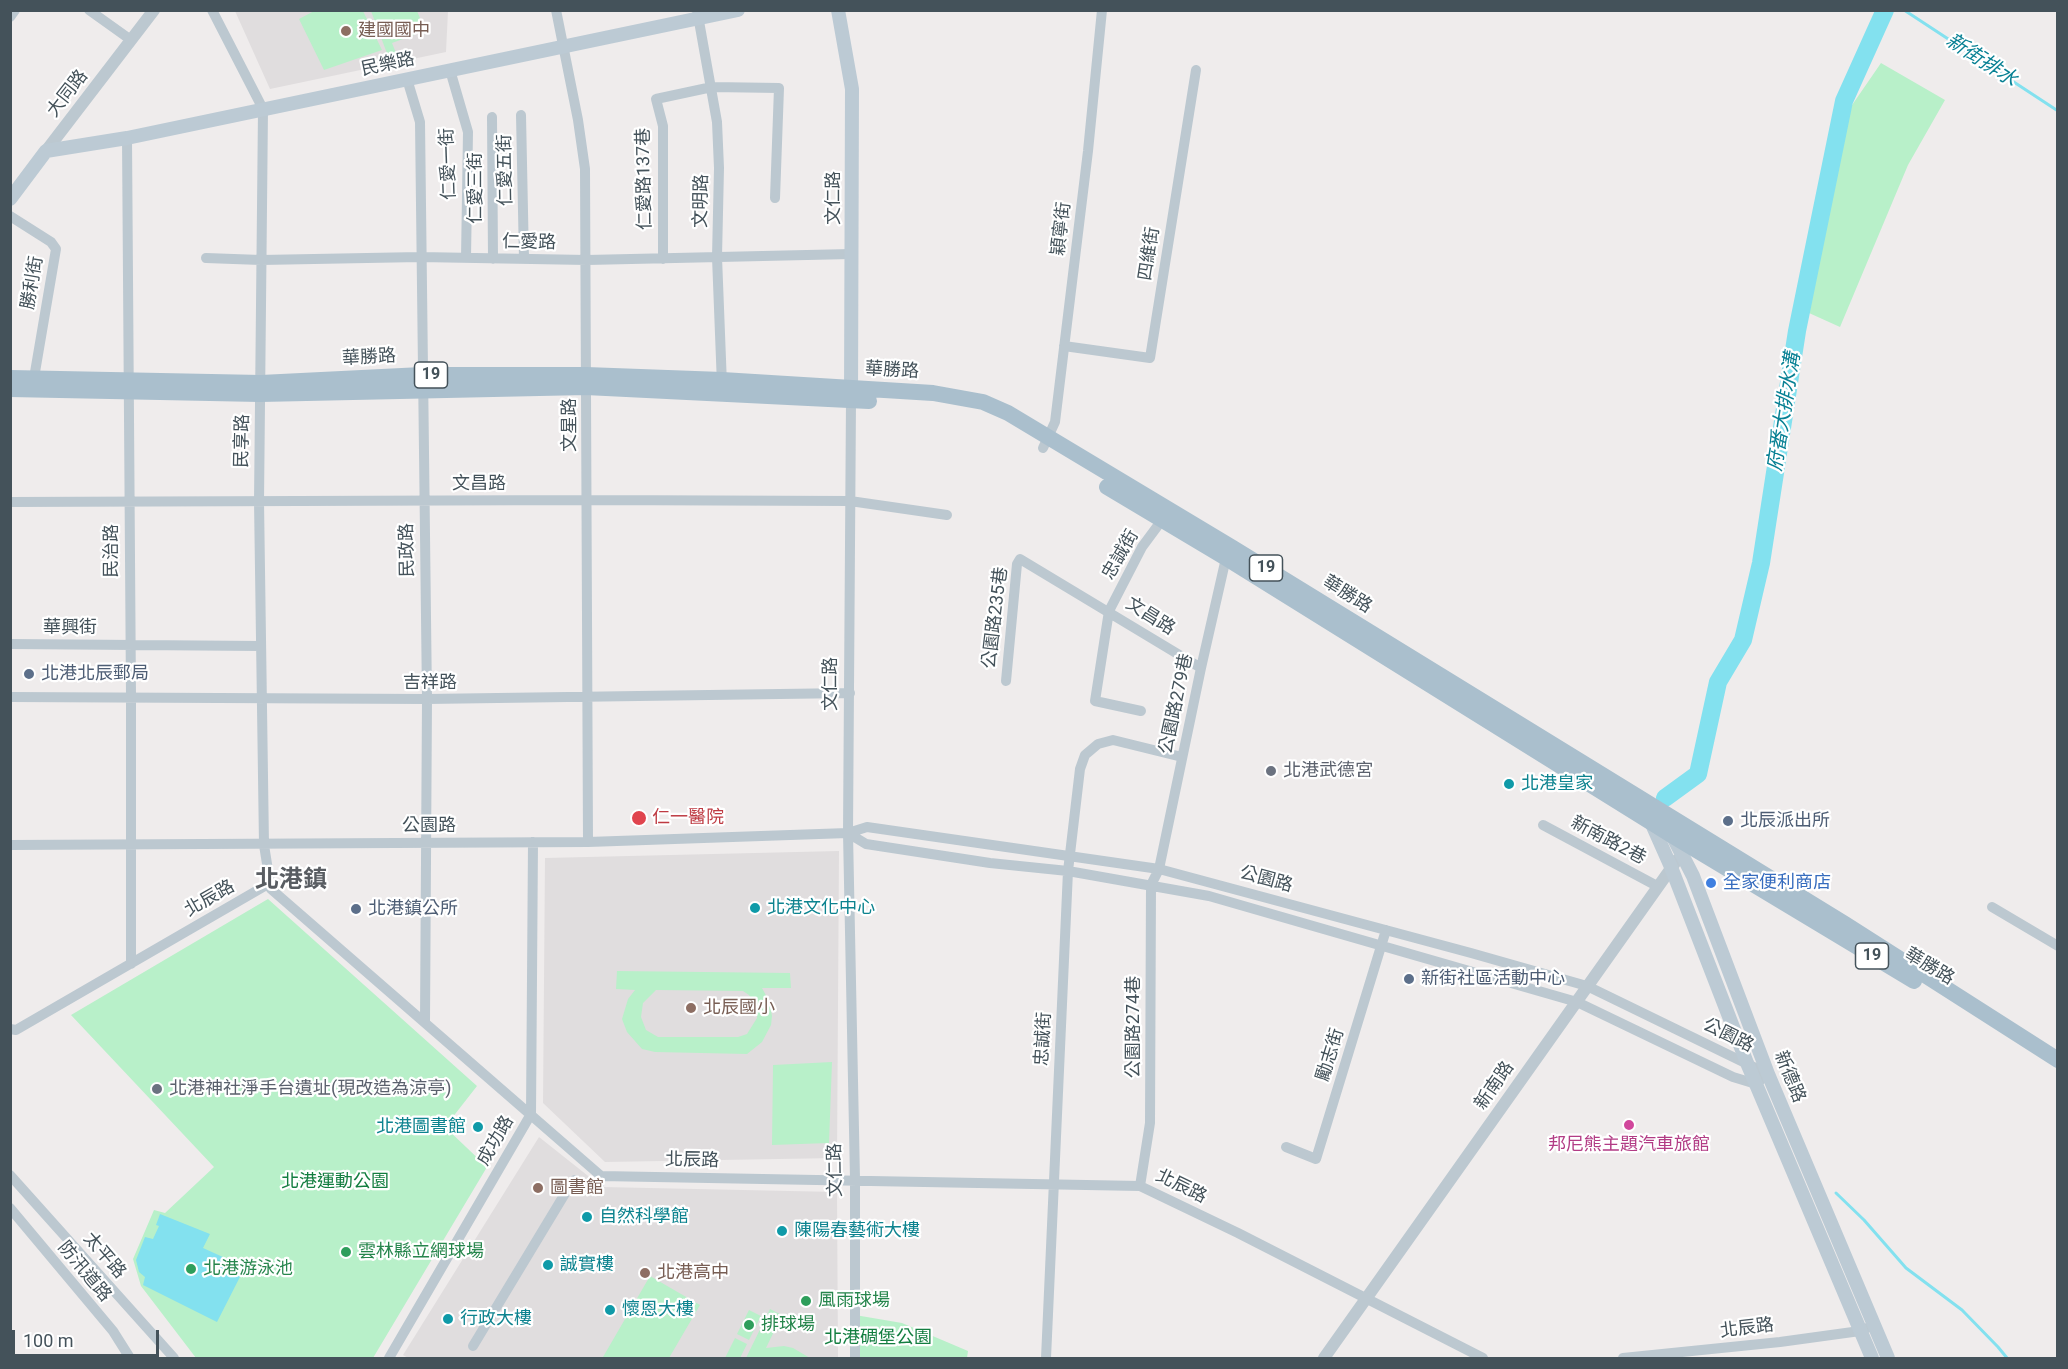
<!DOCTYPE html>
<meta charset="utf-8">
<style>
body{margin:0}
#map{position:relative;width:2068px;height:1369px;overflow:hidden;background:#efecec;font-family:Roboto,sans-serif}
canvas{display:block}
.frame{position:absolute;inset:0;border:12px solid #44525a;pointer-events:none}
.scale{position:absolute;left:12px;top:1330px;width:147px;height:27px;box-sizing:border-box;border:3px solid #44525a;border-top:0;padding-left:8px;font-size:18px;line-height:21px;white-space:nowrap;color:#44525a;-webkit-text-stroke:4px #fff;paint-order:stroke}
</style>
<div id="map">
<canvas width="2068" height="1369"></canvas>
<div class="frame"></div>
<div class="scale">100 m</div>
</div>
<script>
const g = document.querySelector('canvas').getContext('2d');
g.lineJoin = 'round';
function fillPath(path, color) {
  g.fillStyle = color;
  g.fill(path, 'evenodd');
}
function poly(rows) {
  const path = new Path2D();
  for (const r of rows) {
    path.moveTo(r[0], r[1]);
    for (let i = 2; i < r.length; i += 2) path.lineTo(r[i], r[i + 1]);
  }
  return path;
}
function strokePath(path, color, width, dash) {
  g.strokeStyle = color;
  g.lineWidth = width;
  g.lineCap = dash ? 'butt' : 'round';
  g.setLineDash(dash || []);
  g.stroke(path);
}
function label(font, color, halo, rows, align = 'center') {
  g.font = font + ' Roboto,"Noto Sans TC",sans-serif';
  g.lineWidth = 4.5;
  g.setLineDash([]);
  g.textBaseline = 'middle';
  g.strokeStyle = halo;
  g.fillStyle = color;
  for (const [text, x, y, turn = 0] of rows) {
    g.save();
    g.translate(x, y);
    g.rotate((+turn || 0) * Math.PI / 180);
    g.textAlign = isNaN(turn) ? turn : align;
    if (halo) g.strokeText(text, 0, 0);
    g.fillText(text, 0, 0);
    g.restore();
  }
}
fillPath(poly([
 [235,11,448,11,446,52,270,89],
 [839,851,837,1158,605,1162,543,1103,545,858],
 [539,1137,602,1187,837,1192,838,1358,408,1358,403,1355]
]), '#e0ddde');
fillPath(poly([
 [316,10,363,11,382,50,324,70,299,19],
 [371,11,417,11,420,18,418,29,414,35,392,43,396,53,388,56],
 [1881,63,1945,100,1908,165,1840,327,1809,313,1817,255,1850,108],
 [268,899,477,1086,445,1127,487,1167,373,1358,196,1358,141,1286,133,1259,154,1210,165,1213,214,1167,71,1015],
 [617,971,790,973,791,988,762,988,769,1001,772,1016,771,1025,762,1042,747,1054,655,1052,642,1049,627,1032,622,1019,628,999,635,990,616,989],
 [656,990,743,991,749,995,753,1002,757,1010,757,1018,747,1034,738,1037,658,1037,646,1030,641,1017,643,1003],
 [832,1062,829,1143,772,1145,773,1065],
 [650,1276,700,1305,669,1358,606,1358,603,1357],
 [770,1309,782,1315,766,1348,784,1346,793,1348,810,1358,746,1358],
 [749,1310,761,1316,749,1340,737,1334],
 [855,1315,902,1323,968,1351,967,1358,855,1358],
 [735,1338,747,1344,740,1358,725,1358]
]), '#b8f0c9');
fillPath(poly([
 [160,1214,210,1234,203,1248,245,1267,217,1322,143,1285,145,1277,139,1272,136,1260,145,1237,153,1239,159,1226,156,1225]
]), '#83e1ef');
strokePath(poly([
 [1904,10,2058,111],
 [1836,1193,1864,1220,1906,1268,1962,1310,1998,1347,2007,1358]
]), '#83e1ef', 3);
strokePath(poly([
 [1665,798,1698,774,1718,682,1743,640,1761,563,1797,331,1844,101,1885,10]
]), '#83e1ef', 18);
strokePath(poly([
 [89,10,131,40],
 [212,10,263,109,259,501,264,845,271,889,601,1176,1140,1186,1238,1233,1483,1358],
 [556,10,578,120,585,169,588,842],
 [697,10,717,122,719,168,717,257,722,385],
 [10,17,15,10],
 [450,70,468,132,466,258],
 [407,79,420,122,427,699,425,1022],
 [521,115,524,259],
 [492,117,493,259],
 [127,138,131,696,131,964],
 [10,216,51,242,56,249,34,378],
 [206,258,261,260,420,257,587,260,851,254],
 [663,259,663,126,656,99,712,87,779,88,775,198],
 [1064,346,1150,358,1196,70],
 [851,400,848,833,855,1179,855,1358],
 [1043,448,1055,422,1088,151,1102,10],
 [10,502,587,500,850,501,947,515],
 [10,644,261,646],
 [1006,681,1017,564,1020,559,1201,668],
 [10,697,427,699,850,693],
 [1141,711,1095,701,1109,611,1142,547,1162,520],
 [1543,825,1657,886],
 [10,845,588,842,848,833,867,827,1159,869,1471,953,1587,986,1768,1074,1756,1084,1733,1077,1577,1002,1209,896,1068,871,990,863,866,844,848,833],
 [1992,907,2058,946],
 [10,1029,16,1030,270,883],
 [1286,1147,1316,1159,1386,930],
 [10,1175,174,1358],
 [1140,1186,1150,1123,1151,885,1159,869,1201,668,1226,558,1229,555],
 [10,1208,113,1331,130,1358],
 [473,1346,572,1182,575,1180,593,1189,598,1188,601,1176],
 [389,1358,531,1114,533,842],
 [1046,1358,1068,871,1080,769,1085,755,1098,744,1113,740,1182,757],
 [1623,1358,1780,1342,1860,1331,1874,1325]
]), '#bcc8d0', 10);
strokePath(poly([
 [46,151,154,10],
 [1324,1358,1677,860]
]), '#bcc8d0', 12);
strokePath(poly([
 [838,10,852,89,851,397],
 [10,199,46,151,127,138,738,10],
 [1652,820,1651,822,1671,867,1747,1063,1872,1358],
 [1671,833,1693,876,1768,1074,1888,1358]
]), '#bccad4', 14);
strokePath(poly([
 [10,378,261,383,422,375,586,375,722,380,933,393,983,402,1008,413,1233,548,1845,924,2058,1060],
 [10,389,260,394,586,387,869,401],
 [1107,487,1226,558,1673,836,1914,981]
]), '#aabfcd', 16);
for (const [x, y, r, color] of [
 [346,31,6,"#8d6e63"],
 [29,674,6,"#5c6f8a"],
 [1271,771,6,"#6b7280"],
 [1509,784,6,"#0f9aa8"],
 [639,818,8,"#e0444e"],
 [1728,821,6,"#5c6f8a"],
 [1711,883,6,"#3f7fe0"],
 [755,908,6,"#0f9aa8"],
 [356,909,6,"#5c6f8a"],
 [1409,979,6,"#5c6f8a"],
 [691,1008,6,"#8d6e63"],
 [157,1089,6,"#6b7280"],
 [1629,1125,6,"#d1479c"],
 [478,1127,6,"#0f9aa8"],
 [538,1188,6,"#8d6e63"],
 [587,1217,6,"#0f9aa8"],
 [782,1231,6,"#0f9aa8"],
 [346,1252,6,"#2e9e5b"],
 [548,1265,6,"#0f9aa8"],
 [191,1269,6,"#2e9e5b"],
 [645,1273,6,"#8d6e63"],
 [806,1301,6,"#2e9e5b"],
 [610,1310,6,"#0f9aa8"],
 [448,1319,6,"#0f9aa8"],
 [749,1325,6,"#2e9e5b"]
]) {
  const dot = new Path2D();
  dot.arc(x, y, r, 0, 2 * Math.PI);
  g.fillStyle = color;
  g.fill(dot);
  strokePath(dot, '#fff', 2);
}
for (const [x, y, w] of [
 [431,375,33],
 [1266,568,33],
 [1872,956,33]
]) {
  const box = new Path2D();
  box.roundRect(x - w / 2, y - 13, w, 26, 4.5);
  g.fillStyle = '#fff';
  g.fill(box);
  strokePath(box, '#44525a', 1.5);
}
label('bold 16px', '#44525a', null, [
 ["19",431,375],
 ["19",1266,568],
 ["19",1872,956]
]);
label('18px', '#785e54', '#fff', [
 ["建國國中",358,31],
 ["北辰國小",703,1008],
 ["圖書館",550,1188],
 ["北港高中",657,1273]
], 'left');
label('18px', '#44525a', '#fff', [
 ["民樂路",388,65,-12],
 ["大同路",68,94,-52],
 ["仁愛一街",449,164,-92],
 ["仁愛五街",506,170,-91],
 ["仁愛路137巷",645,179,-91],
 ["仁愛三街",476,188,-90],
 ["文仁路",834,198,-90],
 ["文明路",702,201,-89],
 ["穎寧街",1062,229,-83],
 ["仁愛路",529,243,1],
 ["四維街",1150,254,-81],
 ["勝利街",33,283,-80],
 ["華勝路",369,358,-3],
 ["華勝路",892,371,3],
 ["文星路",570,425,-90],
 ["民享路",243,441,-89],
 ["文昌路",479,484],
 ["民政路",408,550,-91],
 ["民治路",112,551,-90],
 ["忠誠街",1121,555,-60],
 ["華勝路",1347,595,32],
 ["文昌路",1150,617,32],
 ["公園路235巷",996,618,-83],
 ["華興街",70,628],
 ["吉祥路",430,683],
 ["文仁路",831,684,-90],
 ["公園路279巷",1177,704,-78],
 ["公園路",429,826],
 ["新南路2巷",1608,841,28],
 ["公園路",1266,880,15],
 ["北辰路",210,899,-30],
 ["華勝路",1929,967,31],
 ["公園路274巷",1134,1027,-90],
 ["公園路",1728,1036,26],
 ["忠誠街",1044,1039,-87],
 ["勵志街",1331,1055,-73],
 ["新德路",1789,1077,68],
 ["新南路",1495,1086,-55],
 ["成功路",496,1141,-60],
 ["北辰路",692,1161,1],
 ["文仁路",836,1170,-91],
 ["北辰路",1181,1187,26],
 ["太平路",104,1256,49],
 ["防汛道路",84,1272,50],
 ["北辰路",1747,1329,-7]
]);
label('18px', '#4e5e75', '#fff', [
 ["北港北辰郵局",41,674],
 ["北辰派出所",1740,821],
 ["北港鎮公所",368,909],
 ["新街社區活動中心",1421,979]
], 'left');
label('18px', '#5b616d', '#fff', [
 ["北港武德宮",1283,771],
 ["北港神社淨手台遺址(現改造為涼亭)",169,1089]
], 'left');
label('18px', '#0d838f', '#fff', [
 ["北港皇家",1521,784],
 ["北港文化中心",767,908],
 ["北港圖書館",466,1127,"right"],
 ["自然科學館",599,1217],
 ["陳陽春藝術大樓",794,1231],
 ["誠實樓",560,1265],
 ["懷恩大樓",622,1310],
 ["行政大樓",460,1319]
], 'left');
label('18px', '#be3a42', '#fff', [
 ["仁一醫院",652,818]
], 'left');
label('18px', '#366cbe', '#fff', [
 ["全家便利商店",1723,883]
], 'left');
label('18px', '#b23c85', '#fff', [
 ["邦尼熊主題汽車旅館",1629,1145]
]);
label('18px', '#137e40', '#fff', [
 ["北港運動公園",335,1182],
 ["北港碉堡公園",878,1338]
]);
label('18px', '#27864d', '#fff', [
 ["雲林縣立網球場",358,1252],
 ["北港游泳池",203,1269],
 ["風雨球場",818,1301],
 ["排球場",761,1325]
], 'left');
label('italic 20px', '#088194', '#fff', [
 ["新街排水",1981,61,33],
 ["府番大排水溝",1785,412,-81]
]);
label('bold 24px', '#595d62', '#fff', [
 ["北港鎮",291,881]
]);
</script>
